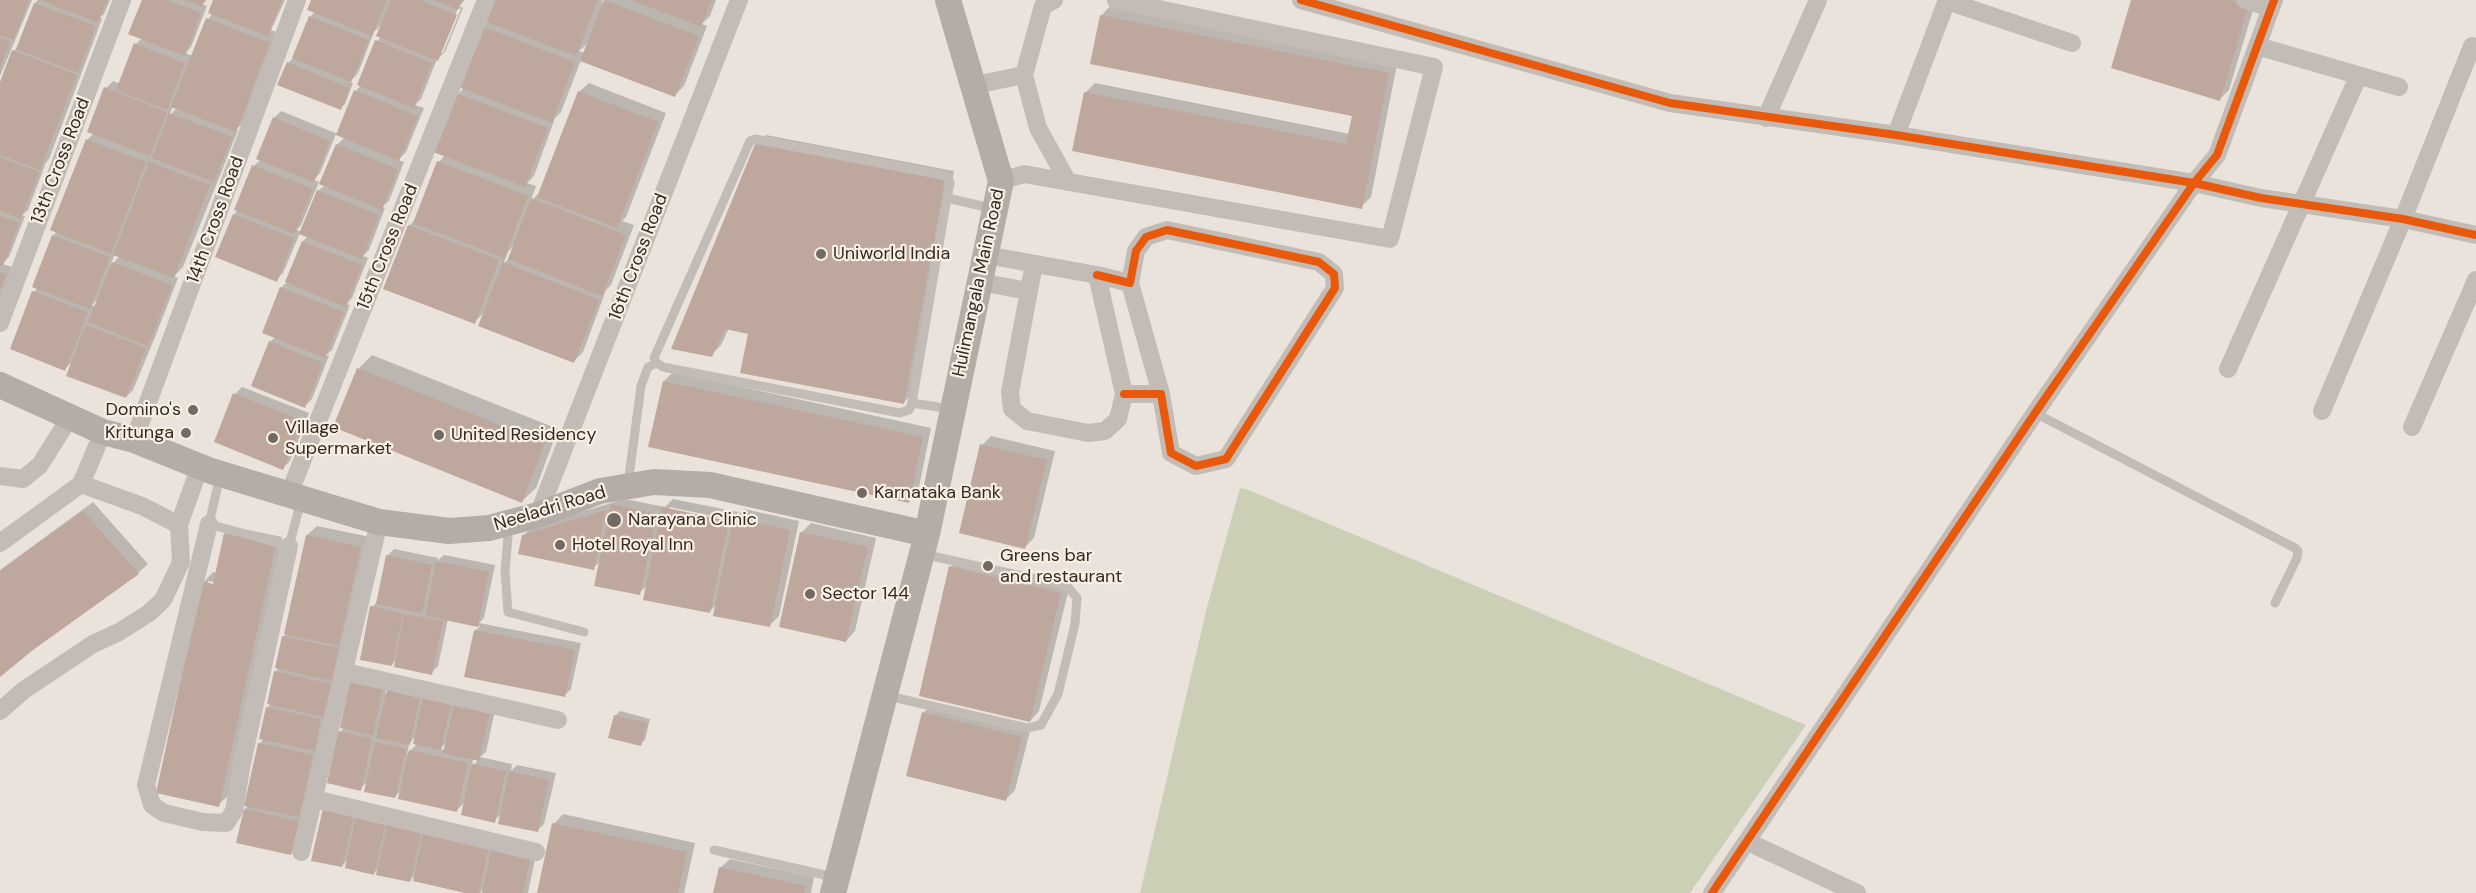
<!DOCTYPE html>
<style>
body{margin:0}
canvas{display:block;background:#eae3dc}
</style>
<canvas width="2476" height="893"></canvas>
<script>
const g = document.querySelector('canvas').getContext('2d');
g.lineJoin = 'round';
function fillPath(path, color) {
  g.fillStyle = color;
  g.fill(path, 'evenodd');
}
function poly(rows) {
  const path = new Path2D();
  for (const r of rows) {
    path.moveTo(r[0], r[1]);
    for (let i = 2; i < r.length; i += 2) path.lineTo(r[i], r[i + 1]);
  }
  return path;
}
function strokePath(path, color, width, dash) {
  g.strokeStyle = color;
  g.lineWidth = width;
  g.lineCap = dash ? 'butt' : 'round';
  g.setLineDash(dash || []);
  g.stroke(path);
}
function label(font, color, halo, rows, align = 'center') {
  g.font = font + ' "DM Sans",sans-serif';
  g.lineWidth = 4.5;
  g.setLineDash([]);
  g.textBaseline = 'middle';
  g.strokeStyle = halo;
  g.fillStyle = color;
  for (const [text, x, y, turn = 0] of rows) {
    g.save();
    g.translate(x, y);
    g.rotate((+turn || 0) * Math.PI / 180);
    g.textAlign = isNaN(turn) ? turn : align;
    if (halo) g.strokeText(text, 0, 0);
    g.fillText(text, 0, 0);
    g.restore();
  }
}
fillPath(poly([
 [1240,488,1246,489,1806,725,1690,893,1140,893,1207,607]
]), '#cbcfb6');
fillPath(poly([
 [0,0,32,0,0,76],
 [38,0,110,0,104,14,100,18,102,19,49,159,44,165,45,165,28,210,22,215,25,216,9,257,2,264,12,267,0,298,0,86,14,51,18,46,35,3],
 [143,0,207,0,202,4,207,6,191,47,185,53,193,56,208,19,213,13,215,0,285,0,271,30,279,33,245,121,236,130,238,130,221,173,183,267,174,276,178,278,155,337,133,390,126,397,74,360,65,369,34,292,38,287,53,236,57,231,87,140,94,133,106,88,113,81,120,84,136,44,142,38],
 [173,106,177,108,169,116],
 [115,254,120,256,110,266],
 [100,297,96,306,92,305],
 [313,0,465,0,459,6,463,8,445,52,437,59,421,99,415,105,424,108,406,152,398,160,404,162,389,201,382,207,385,208,369,250,363,256,368,258,352,298,346,304,350,305,332,350,326,355,329,356,312,399,305,406,270,342,275,337,263,332,281,288,288,281,303,241,308,236,300,233,283,273,276,280,234,214,238,210,236,209,254,166,261,159,274,118,281,111,338,134,356,91,361,85,377,41,381,37,383,23,374,32,358,73,350,82,353,83,345,104,340,108,288,63,293,58,310,17,315,12],
 [458,8,461,9,443,53,440,53],
 [336,134,345,137,337,145,322,183,314,180,320,173],
 [319,182,325,185,318,191,302,232,297,230,301,225],
 [494,0,603,0,601,4,605,0,716,0,710,16,702,24,707,26,684,86,674,96,581,60,561,112,555,118,534,176,527,183,536,186,530,202,541,191,579,92,589,83,666,113,626,217,622,221,634,225,611,285,606,290,583,352,574,361,485,312,474,322,409,226,416,219,439,162,445,155,458,94,464,88,483,27,488,21],
 [590,41,585,53,579,51],
 [515,244,510,257,503,265,508,252],
 [2132,0,2256,0,2229,90,2220,99],
 [1110,6,1397,64,1371,197,1361,207,1085,93,1095,83,1350,134,1353,115,1101,16],
 [766,135,954,171,913,393,903,403,750,333,729,328,721,345,711,355,756,145],
 [372,355,558,429,536,488,522,501,335,427,359,368],
 [673,372,931,428,918,492,908,502,664,381],
 [242,387,309,413,290,461,283,468,235,394],
 [991,436,1055,451,1034,538,1025,547,982,445],
 [620,498,665,507,673,499,738,512,737,516,744,509,799,521,779,616,769,626,717,604,709,612,648,585,639,593,601,561,593,568,523,536,533,526,615,502],
 [669,507,737,521,736,524,669,510],
 [93,502,148,564,138,573,32,649,0,675,0,570],
 [811,523,876,538,855,631,846,641,801,533],
 [317,526,370,537,321,742,316,747,319,748,298,846,291,853,245,809,249,805,259,744,265,738,267,708,271,704,275,672,279,668,283,637,286,634,307,535],
 [233,527,282,537,228,796,218,805,204,582,213,572,217,573,226,534],
 [208,581,215,582,215,585,208,584],
 [394,549,438,558,437,561,444,555,495,565,484,618,479,623,581,643,571,689,564,696,475,631,480,626,448,619,438,666,431,673,397,659,391,665,372,607,378,601,387,556],
 [960,558,1070,584,1039,711,1030,721,951,567],
 [387,684,385,694,395,684,455,700,453,707,462,698,496,706,486,752,480,757,512,764,511,771,517,765,556,773,544,824,537,831,501,814,494,821,466,801,457,810,402,789,395,797,367,782,360,789,340,732],
 [416,736,417,744,407,754,409,745,407,745],
 [447,742,445,750,440,749],
 [473,758,479,759,472,767],
 [933,703,1031,727,1015,790,1006,799,908,775,924,712],
 [620,711,650,719,645,740,640,744,615,716],
 [324,809,537,849,528,893,484,893,485,888,480,893,472,893,416,874,410,880,379,868,374,873,348,859,342,866],
 [563,814,695,843,684,893,539,893,554,824],
 [730,859,814,877,811,893,715,893,720,868]
]), '#0003');
fillPath(poly([
 [0,0,29,0,14,40,0,35],
 [40,0,107,0,98,23],
 [142,0,167,0,201,13,185,56,128,34],
 [184,0,205,0,202,7],
 [213,0,282,0,268,36,208,13],
 [311,0,387,0,372,36,307,10],
 [391,0,420,0,457,15,438,61,376,36],
 [433,0,462,0,458,10],
 [492,0,598,0,576,56,484,21],
 [604,0,699,36,675,97,580,61],
 [631,0,712,0,701,27],
 [2131,0,2230,0,2249,5,2220,101,2111,68],
 [34,3,96,26,78,73,16,49],
 [1100,15,1389,73,1362,209,1072,151,1084,92,1346,144,1352,116,1090,64],
 [309,16,369,40,351,82,292,58],
 [206,18,270,43,236,132,171,107],
 [481,26,575,62,552,123,458,87],
 [0,38,10,42,0,68],
 [375,40,432,63,414,108,357,85],
 [134,43,185,63,167,110,116,90],
 [12,50,77,75,40,170,0,155,0,82],
 [287,62,350,88,341,110,277,85],
 [104,87,167,112,150,156,87,132],
 [354,90,418,116,399,161,336,135],
 [578,91,658,122,617,228,537,197],
 [456,93,548,128,525,187,433,152],
 [169,113,232,137,214,182,152,158],
 [273,117,330,141,314,182,256,159],
 [86,139,146,162,111,254,50,230],
 [336,144,398,169,382,210,319,184],
 [755,144,945,180,904,404,740,373,748,334,725,329,712,357,671,349],
 [0,157,39,172,21,219,0,211],
 [437,161,528,196,504,258,413,223],
 [149,162,210,185,174,278,113,255],
 [252,165,313,189,294,234,234,210],
 [317,190,379,215,362,259,299,234],
 [531,198,626,235,602,296,508,259],
 [233,214,294,238,277,282,215,257],
 [0,216,19,223,3,266,0,265],
 [408,225,499,260,475,324,383,289],
 [52,235,110,257,90,309,32,287],
 [302,241,362,265,346,307,285,282],
 [112,262,172,285,148,346,88,322],
 [503,262,599,300,574,363,478,326],
 [0,272,6,275,0,289],
 [280,287,344,312,325,358,262,333],
 [32,291,88,312,65,371,10,349],
 [86,325,146,348,126,398,66,376],
 [269,341,323,363,305,408,251,386],
 [357,368,545,443,522,503,333,427],
 [663,381,923,437,909,503,648,447],
 [233,393,303,421,283,470,214,442],
 [980,444,1047,460,1025,549,959,533],
 [611,504,657,514,640,595,594,586],
 [662,507,729,521,710,613,643,600],
 [606,510,594,570,518,554,522,535],
 [83,511,139,574,33,650,0,677,0,571],
 [733,518,790,530,770,627,713,616],
 [800,532,868,547,846,642,779,627],
 [224,533,276,544,219,807,156,793,202,581,213,584],
 [306,535,361,547,339,646,284,634],
 [386,555,432,565,422,613,376,604],
 [436,561,489,572,478,627,425,616],
 [949,566,1061,593,1030,722,919,696],
 [370,606,403,613,392,666,360,660],
 [404,614,443,621,432,675,394,667],
 [474,630,575,650,565,697,464,677],
 [282,636,339,648,332,681,275,668],
 [274,671,331,684,324,717,267,704],
 [350,681,383,688,373,735,340,728],
 [387,690,420,697,410,745,376,738],
 [423,698,451,704,441,750,413,744],
 [454,704,490,712,479,761,443,753],
 [266,707,321,719,315,751,259,739],
 [922,712,1022,737,1006,801,906,776],
 [614,715,647,723,641,746,608,738],
 [338,731,372,739,361,791,327,783],
 [375,742,406,749,395,798,364,792],
 [258,743,313,755,299,817,244,806],
 [409,750,468,763,457,812,398,799],
 [472,764,506,771,495,823,461,815],
 [509,771,549,780,538,832,498,824],
 [323,808,354,815,342,867,311,861],
 [244,809,299,821,291,855,236,843],
 [356,815,386,822,374,875,345,868],
 [388,822,422,830,410,882,376,875],
 [552,823,687,852,678,893,537,893],
 [423,832,489,846,479,893,465,893,413,881],
 [492,847,531,855,523,893,482,893],
 [719,867,806,886,804,893,713,893]
]), '#bea79d');
strokePath(poly([
 [947,198,995,209],
 [912,403,909,410,900,413,663,367,657,363,654,358,750,141,755,139,942,175,948,178,950,183,947,198,912,403,951,409],
 [2035,413,2295,548,2298,551,2297,558,2275,603],
 [220,476,209,524,289,546,301,501],
 [628,484,641,386,648,367,657,363],
 [509,525,505,571,508,612,584,632],
 [888,696,1027,728,1041,725,1058,694,1075,624,1077,598,1067,586,923,554],
 [714,850,834,877]
]), '#c3bcb6', 9);
strokePath(poly([
 [1301,0,1670,103,1896,135,2194,183,2261,198,2403,219,2476,235],
 [2245,0,2271,8],
 [1947,1,2072,43],
 [2257,46,2399,87],
 [1024,75,1038,128,1068,182],
 [975,85,1024,75,1043,6,1054,0],
 [1766,118,1818,0],
 [1896,135,1947,0],
 [1001,181,1024,174,1390,239,1434,67,1116,0],
 [986,255,1097,275,1124,394,1118,419,1105,431,1088,433,1027,421,1012,409,1010,392,1034,264],
 [1097,275,1130,283,1136,251,1146,237,1167,230,1319,262,1334,274,1335,288,1226,459,1196,466,1171,453,1161,394,1124,394],
 [980,282,1028,291],
 [1130,283,1161,394],
 [0,323,122,0],
 [2228,369,2358,77],
 [2322,411,2403,219,2472,46],
 [2412,427,2476,280],
 [134,440,297,0],
 [0,476,23,479,40,465,70,417],
 [81,484,103,432],
 [289,494,486,0],
 [538,515,739,0],
 [209,524,146,785,152,805,164,813,203,822,226,823,234,811,242,763,289,546],
 [179,525,200,466],
 [0,543,81,484],
 [345,672,558,720],
 [0,711,24,690,93,644,119,632,149,613,163,600,181,562,179,525,142,506,81,484],
 [315,799,536,852],
 [1748,842,1857,893],
 [301,852,379,522],
 [1712,893,2035,413,2194,183,2217,155,2274,0]
]), '#c3bcb6', 18);
strokePath(poly([
 [0,385,103,432,134,440,211,471,379,522,449,531,489,528,538,515,600,491,654,482,710,485,927,534],
 [833,893,927,534,1001,181,948,0]
]), '#b4aca6', 26);
strokePath(poly([
 [1301,0,1670,103,1896,135,2194,183,2261,198,2403,219,2476,235],
 [1097,275,1130,283,1136,251,1146,237,1167,230,1319,262,1334,274,1335,288,1226,459,1196,466,1171,453,1161,394,1124,394],
 [1712,893,2035,413,2194,183,2217,155,2274,0]
]), '#e8590c', 8);
for (const [x, y, r, color] of [
 [821,254,6,"#736a65"],
 [193,410,6,"#736a65"],
 [186,433,6,"#736a65"],
 [439,435,6,"#736a65"],
 [273,438,6,"#736a65"],
 [862,493,6,"#736a65"],
 [614,520,8,"#736a65"],
 [560,545,6,"#736a65"],
 [988,566,6,"#736a65"],
 [810,594,6,"#736a65"]
]) {
  const dot = new Path2D();
  dot.arc(x, y, r, 0, 2 * Math.PI);
  g.fillStyle = color;
  g.fill(dot);
  strokePath(dot, '#f9efe2', 2);
}
label('18px', '#332925', '#f9efe2', [
 ["13th Cross Road",61,161,-69],
 ["14th Cross Road",216,220,-70],
 ["15th Cross Road",388,247,-68],
 ["16th Cross Road",639,257,-69],
 ["Hulimangala Main Road",979,283,-78],
 ["Neeladri Road",550,509,-17]
]);
label('18px', '#332925', '#f9efe2', [
 ["Uniworld India",833,254],
 ["Domino's",181,410,"right"],
 ["Village",285,428],
 ["Supermarket",285,449],
 ["Kritunga",174,433,"right"],
 ["United Residency",451,435],
 ["Karnataka Bank",874,493],
 ["Narayana Clinic",628,520],
 ["Hotel Royal Inn",572,545],
 ["Greens bar",1000,556],
 ["and restaurant",1000,577],
 ["Sector 144",822,594]
], 'left');
</script>
